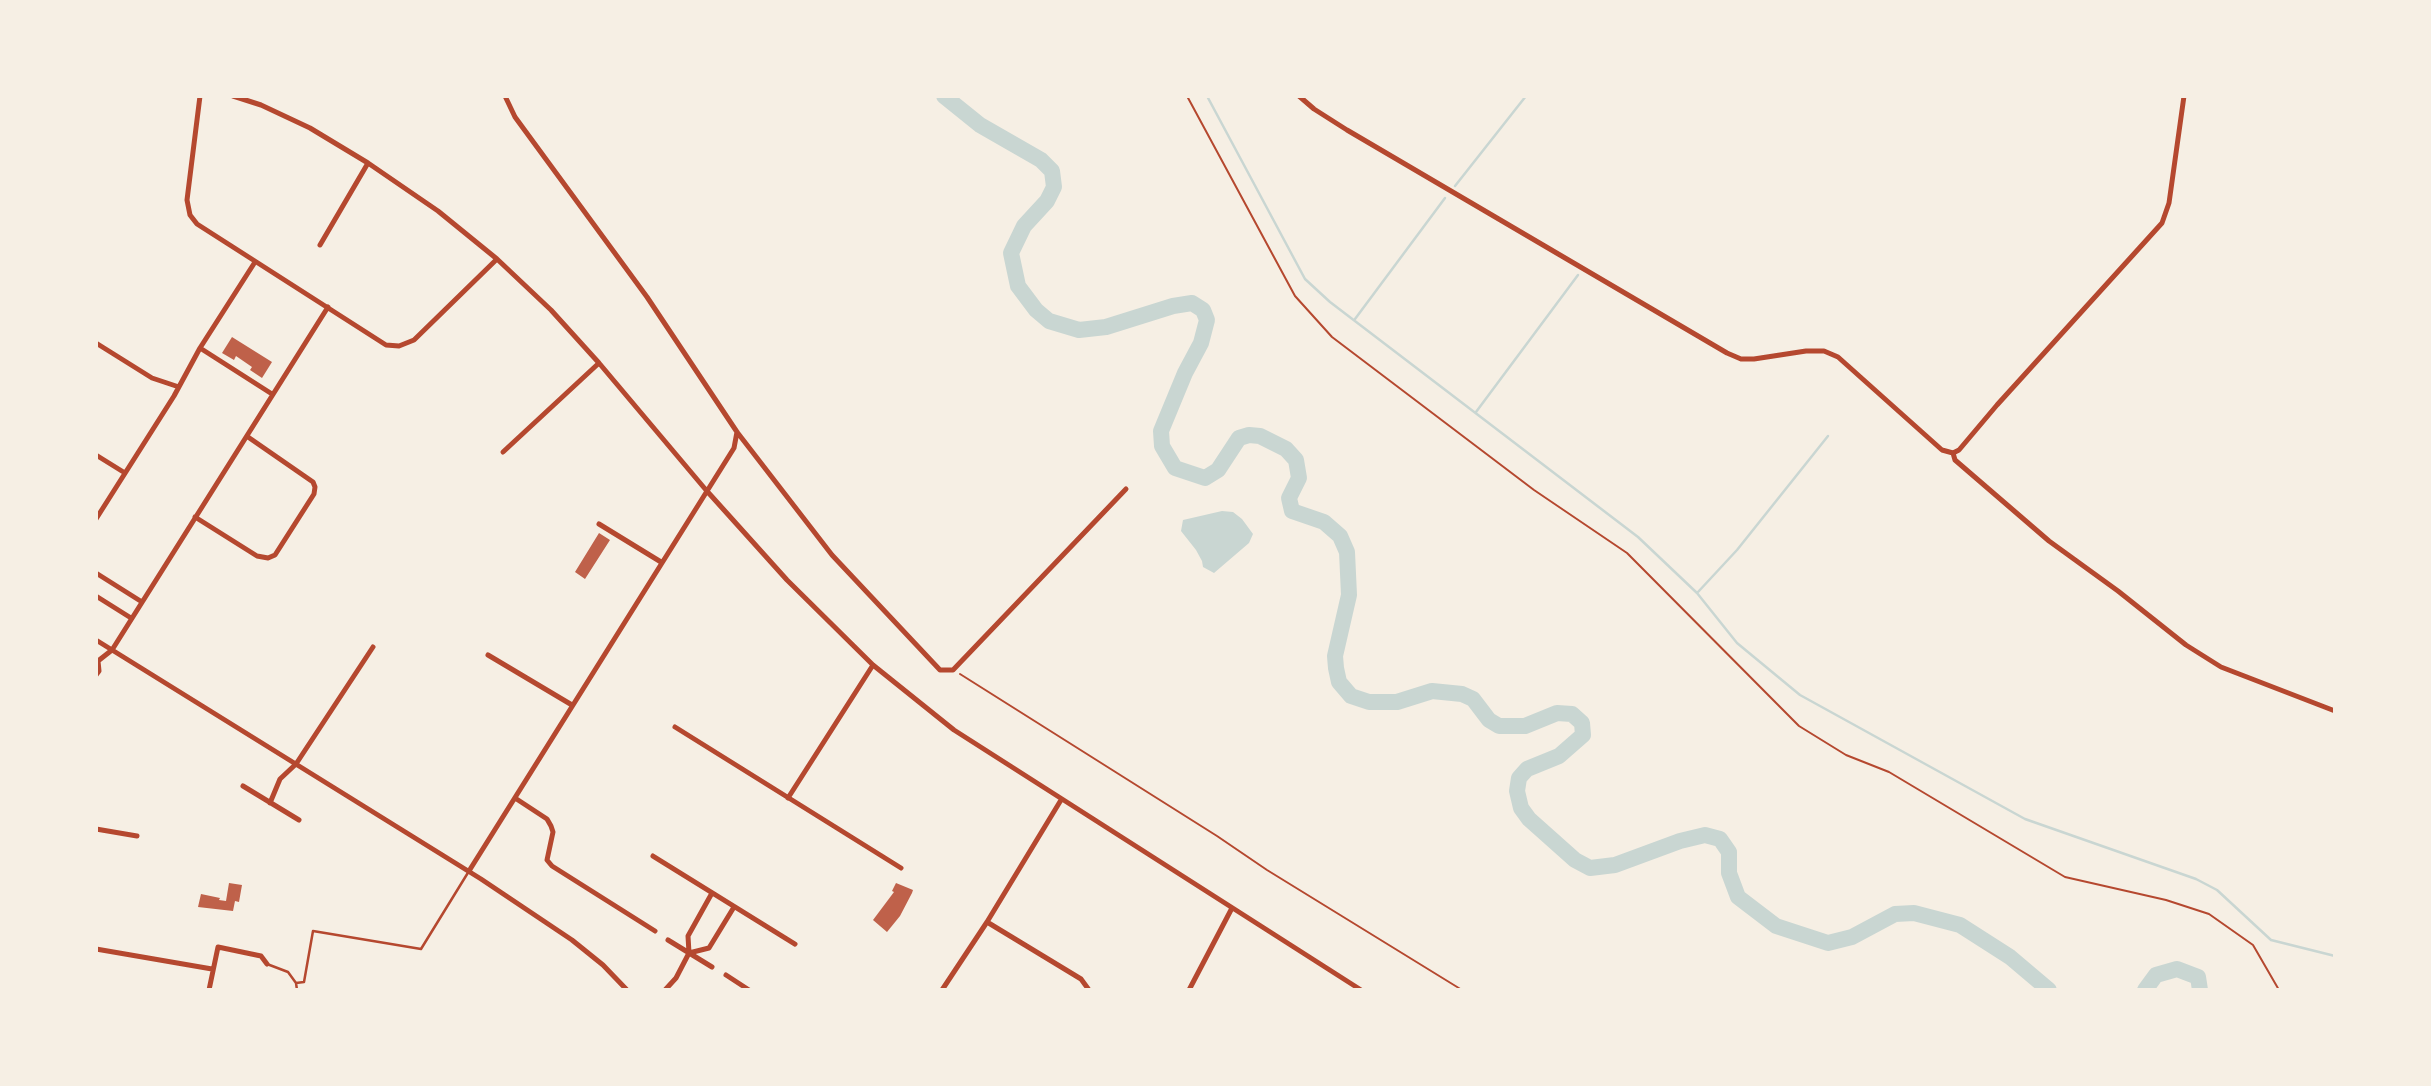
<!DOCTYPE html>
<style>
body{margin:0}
#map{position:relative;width:2431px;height:1086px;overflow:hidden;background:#f6efe4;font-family:"DejaVu Sans",sans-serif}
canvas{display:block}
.frame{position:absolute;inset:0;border:98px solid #f6efe4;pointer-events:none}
</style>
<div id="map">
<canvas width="2431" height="1086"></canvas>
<div class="frame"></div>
</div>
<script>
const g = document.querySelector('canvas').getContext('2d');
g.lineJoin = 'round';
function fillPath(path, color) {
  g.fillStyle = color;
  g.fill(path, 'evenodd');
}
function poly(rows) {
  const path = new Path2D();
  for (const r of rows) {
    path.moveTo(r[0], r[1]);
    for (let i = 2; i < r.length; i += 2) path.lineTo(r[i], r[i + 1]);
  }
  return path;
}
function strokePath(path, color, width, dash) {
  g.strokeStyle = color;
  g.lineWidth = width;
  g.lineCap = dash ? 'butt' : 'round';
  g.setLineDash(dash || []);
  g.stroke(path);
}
fillPath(poly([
 [1222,511,1233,512,1242,519,1253,534,1249,543,1214,573,1203,567,1202,561,1196,550,1181,531,1183,520]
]), '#c9d6d2');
strokePath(poly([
 [1207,96,1305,279,1330,302,1638,537,1697,593,1737,643,1800,695,2025,819,2196,879,2217,890,2271,940,2335,956],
 [1455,186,1526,96],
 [1355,319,1445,198],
 [1476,412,1578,275],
 [1698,592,1737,550,1828,436]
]), '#c9d6d2', 2.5);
strokePath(poly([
 [944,96,980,125,1041,160,1052,171,1054,187,1047,201,1024,226,1011,253,1018,286,1036,310,1049,321,1079,330,1106,327,1173,306,1192,303,1203,310,1207,320,1201,343,1185,373,1161,431,1162,446,1175,468,1205,478,1218,470,1239,438,1249,435,1260,436,1286,449,1296,460,1299,478,1289,498,1292,511,1324,522,1340,536,1347,552,1349,595,1335,656,1336,668,1339,682,1351,696,1369,702,1397,702,1432,691,1462,694,1473,699,1489,720,1499,726,1525,726,1557,713,1572,714,1582,723,1583,735,1559,756,1527,769,1519,778,1517,791,1521,808,1529,819,1575,860,1590,868,1615,865,1680,841,1705,835,1720,839,1729,852,1729,873,1738,897,1776,926,1828,943,1852,937,1895,914,1914,913,1960,925,2010,957,2049,990],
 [2145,990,2156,975,2177,969,2198,977,2200,990]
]), '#c9d6d2', 16);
fillPath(poly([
 [232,337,272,362,262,378,250,370,252,367,236,356,234,360,222,353],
 [599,533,610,540,585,579,575,572],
 [229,883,242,885,239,902,235,901,233,911,198,907,201,894,220,898,219,900,226,901],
 [896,883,913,890,912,893,900,916,887,932,873,920,894,892,892,891]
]), '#bf614a');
strokePath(poly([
 [1187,96,1295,296,1332,337,1534,490,1627,553,1799,726,1846,755,1889,772,2065,877,2166,900,2209,914,2253,945,2279,990],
 [960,674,1217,836,1267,870,1462,990]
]), '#b5482f', 2);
strokePath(poly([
 [267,964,288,972,296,983,297,990],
 [296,983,304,982,313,931,421,949,469,871]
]), '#b5482f', 2.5);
strokePath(poly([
 [200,96,187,200,190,215,197,224,386,345,399,346,414,340,497,259],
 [233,96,261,105,310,128,368,163,438,211,497,259,551,310,599,363,706,490,787,580,873,665,954,730,1361,990],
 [505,96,515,117,647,297,737,432,832,555,940,670,953,670,1126,489],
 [1299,96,1314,109,1347,130,1727,353,1741,359,1754,359,1806,351,1824,351,1838,357,1942,450,1953,453,1955,460,2049,541,2118,591,2186,645,2221,667,2335,711],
 [320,245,368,163],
 [96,343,152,378,179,387],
 [200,348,272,394],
 [503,452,599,363],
 [1953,453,1959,450,1997,405,2162,223,2169,203,2184,96],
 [96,455,125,473],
 [195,517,257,556,268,558,275,555,314,494,315,487,313,482,248,437],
 [96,519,174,396,200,348,255,262],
 [599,524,661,562],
 [96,573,142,602],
 [96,596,131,618],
 [96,640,481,879,572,940,603,965,627,990],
 [488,655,572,705],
 [96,675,99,671,98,661,112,650,328,307],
 [675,727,901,868],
 [243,786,299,820],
 [515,798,547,819,551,826,553,832,547,860,552,866,655,931],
 [788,798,873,665],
 [270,803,280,779,296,764,373,647],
 [96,829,137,836],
 [653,856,795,944],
 [469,871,734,448,737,432],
 [987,922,1081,979,1089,990],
 [668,940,712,967],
 [96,949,212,969],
 [689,953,709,948,734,907],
 [726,975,749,990],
 [209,990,218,947,261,956,267,964],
 [665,990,676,978,689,953,688,936,712,893],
 [942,990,987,922,1061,800],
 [1189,990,1232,908]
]), '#b5482f', 5);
</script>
